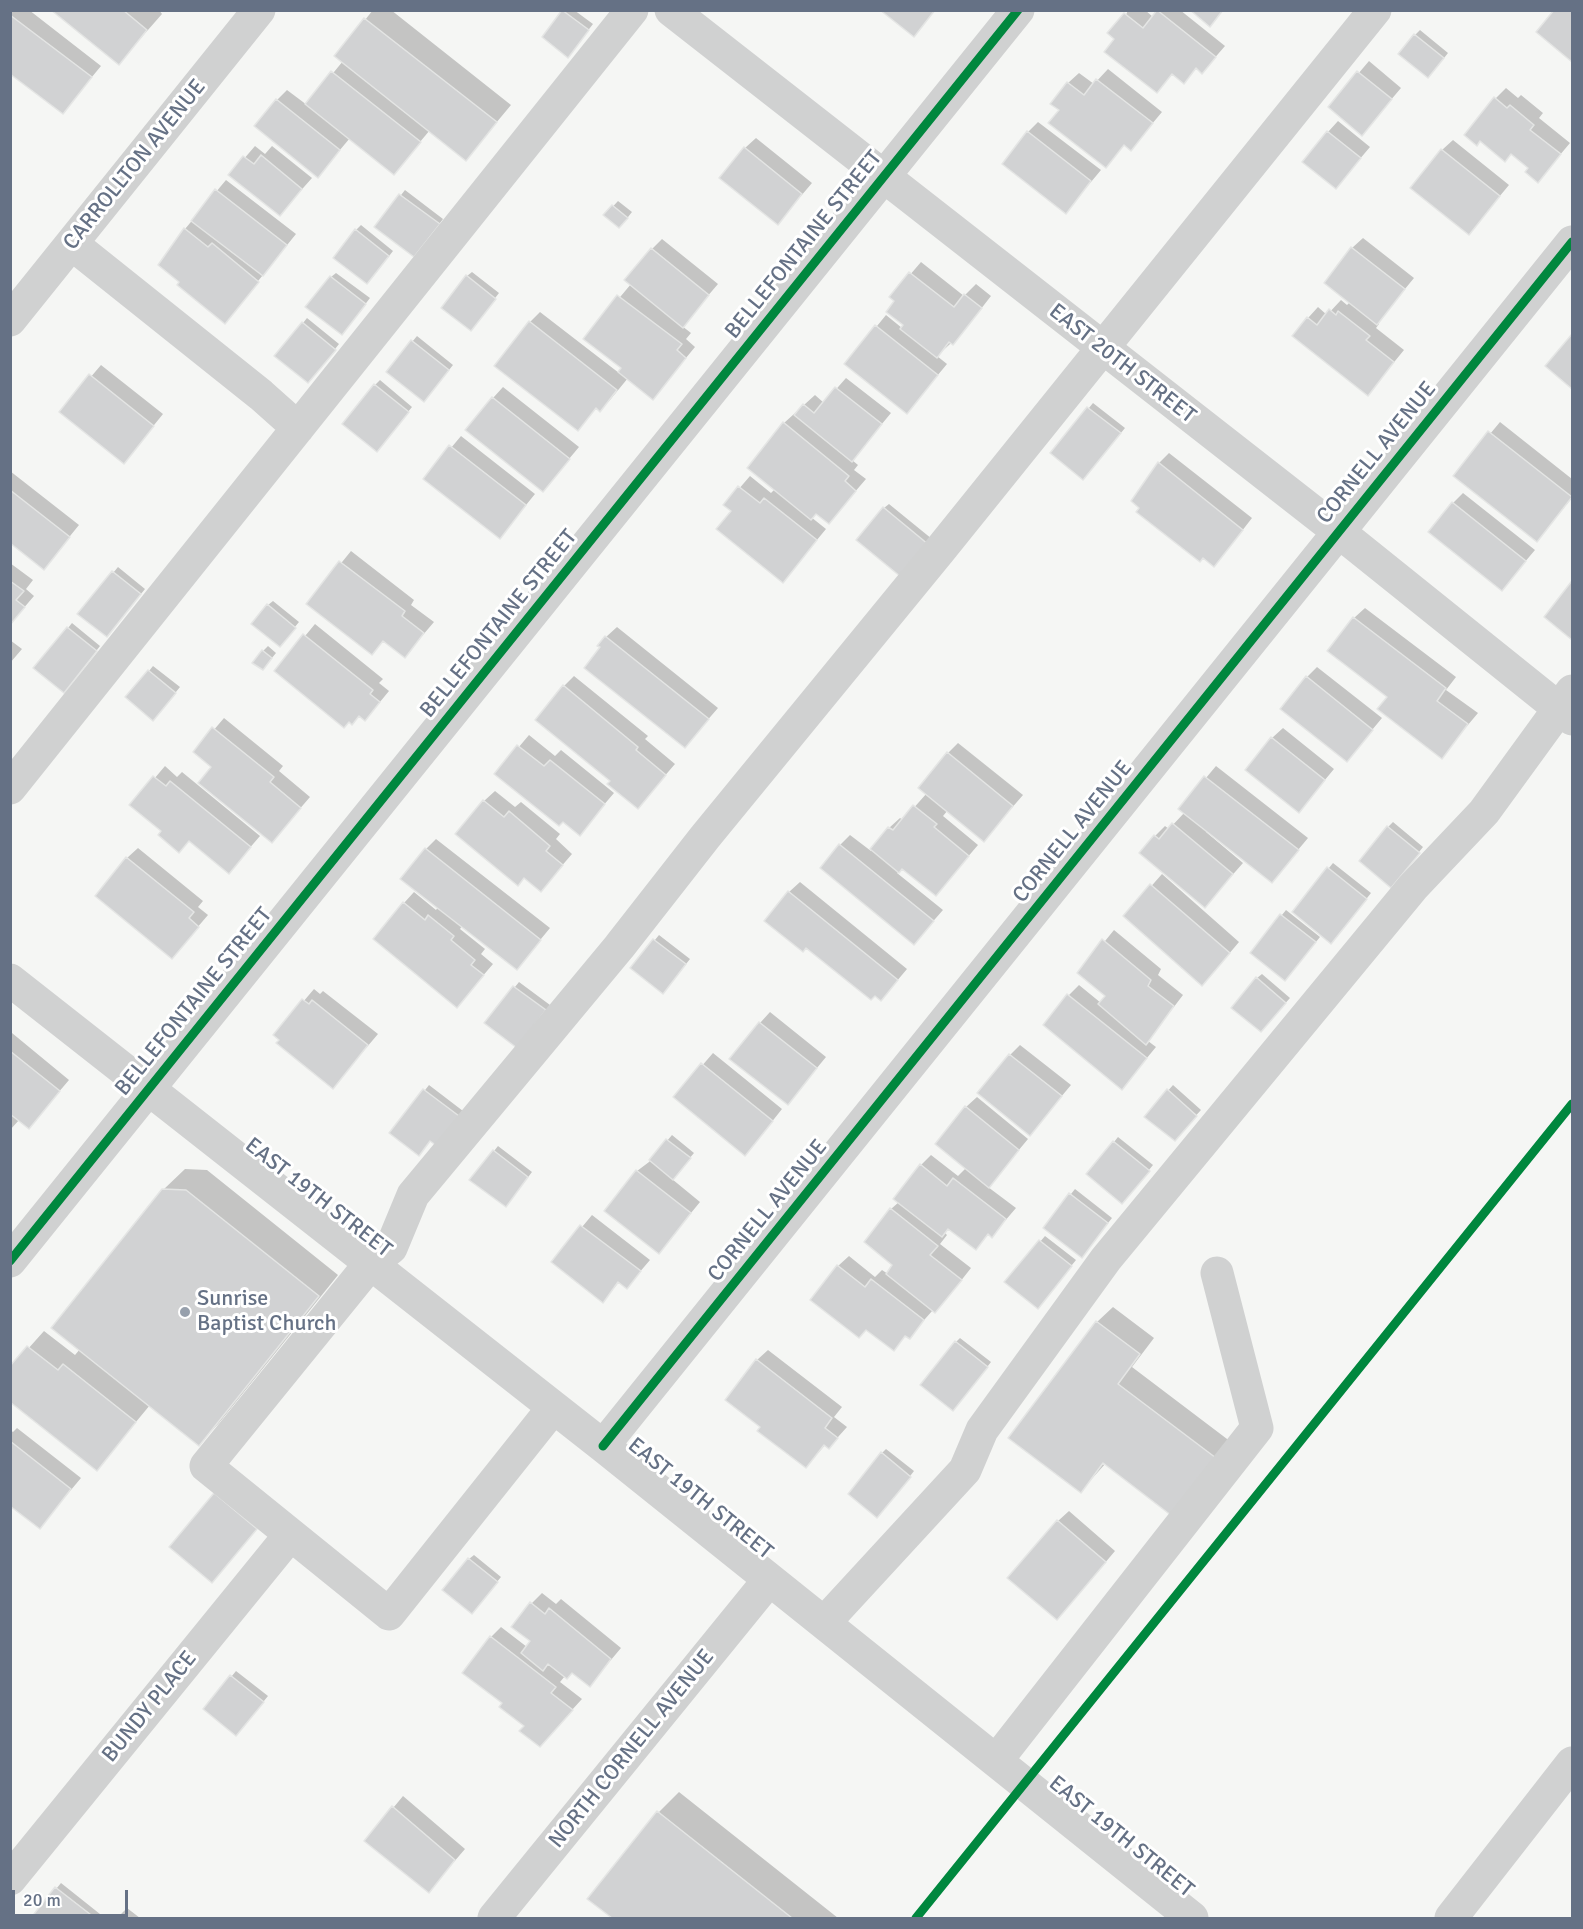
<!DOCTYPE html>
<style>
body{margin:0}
#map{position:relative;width:1583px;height:1929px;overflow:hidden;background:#f5f6f4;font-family:Signika,sans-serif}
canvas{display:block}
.frame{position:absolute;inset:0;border:12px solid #657185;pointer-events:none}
.scale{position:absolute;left:12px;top:1890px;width:116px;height:27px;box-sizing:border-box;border:3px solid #657185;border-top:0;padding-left:8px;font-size:18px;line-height:21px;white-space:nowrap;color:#657185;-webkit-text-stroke:4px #fff;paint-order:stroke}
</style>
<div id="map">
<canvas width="1583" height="1929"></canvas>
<div class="frame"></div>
<div class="scale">20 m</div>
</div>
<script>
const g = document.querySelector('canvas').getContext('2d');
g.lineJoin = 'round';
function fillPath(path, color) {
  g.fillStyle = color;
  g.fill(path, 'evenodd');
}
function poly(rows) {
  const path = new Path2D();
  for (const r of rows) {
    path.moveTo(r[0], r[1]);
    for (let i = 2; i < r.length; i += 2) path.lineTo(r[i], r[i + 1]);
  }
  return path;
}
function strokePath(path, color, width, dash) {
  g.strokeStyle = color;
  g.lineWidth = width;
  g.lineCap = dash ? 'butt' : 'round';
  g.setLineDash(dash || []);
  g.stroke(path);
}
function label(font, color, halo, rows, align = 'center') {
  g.font = font + ' Signika,sans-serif';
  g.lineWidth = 6;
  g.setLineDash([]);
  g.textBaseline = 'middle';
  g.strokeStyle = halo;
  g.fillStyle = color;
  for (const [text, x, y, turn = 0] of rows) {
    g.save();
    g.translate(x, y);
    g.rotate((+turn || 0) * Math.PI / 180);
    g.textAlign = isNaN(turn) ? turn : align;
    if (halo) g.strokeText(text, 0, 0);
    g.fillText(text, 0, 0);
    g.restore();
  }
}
fillPath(poly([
 [10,10,29,10,101,66,63,112,10,72],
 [54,10,159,10,162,14,119,63],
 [373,10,391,10,511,105,466,159,430,130,394,173,350,138,318,176,277,100,287,90,307,105,343,61,336,56],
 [564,10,574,10,593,24,572,51,544,37],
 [1128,10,1145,10,1153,17,1158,10,1180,10,1225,46,1212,61,1197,68,1184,82,1173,73,1157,91,1116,39],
 [1556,10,1572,10,1572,60,1538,32],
 [1420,30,1448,53,1433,72,1415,35],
 [1369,61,1401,88,1362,134,1330,107],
 [1108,69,1162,112,1131,149,1125,144,1106,166,1061,110,1068,83,1079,73,1094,84],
 [1506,88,1518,98,1521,95,1543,113,1539,118,1570,143,1538,181,1531,168,1512,153,1481,140,1477,144,1496,98],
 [1338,121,1370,147,1336,187,1328,132],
 [1038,122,1101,170,1066,212,1028,132],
 [756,138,812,183,778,223,745,148],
 [1453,140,1509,185,1469,233,1442,150],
 [255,146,265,154,272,146,312,178,280,214,230,175],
 [226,180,296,234,225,322,160,265,185,229],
 [405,190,443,219,419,251,376,227],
 [618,201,632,212,624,222,605,215],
 [361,225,393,251,372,278,356,230],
 [1363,238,1414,278,1377,323,1379,324,1376,328,1404,350,1368,394,1308,318,1318,307,1327,315,1341,300,1347,305,1350,302,1352,248],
 [662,239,718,284,682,326,691,333,686,339,695,347,653,398,628,378,610,400,600,410,597,407,578,429,530,322,540,312,619,373,623,368,585,339,631,284,652,249],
 [921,262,964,296,976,284,991,296,963,332,937,356,947,364,907,412,846,364,886,315,902,328,905,325,896,301,891,297],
 [472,272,499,293,475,324,467,276],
 [336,273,370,298,347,328,331,277],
 [307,318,339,344,313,377,303,323],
 [417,336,453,365,429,395,388,371],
 [1572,336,1572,387,1547,366],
 [101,365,163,414,124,462,61,412],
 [846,378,891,413,852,460,858,465,854,470,866,479,829,522,816,512,811,517,826,529,783,581,733,511,725,505,750,476,771,493,775,489,784,423,815,395,824,403],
 [380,380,412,407,381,445,375,385],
 [503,387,579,447,543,490,493,398],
 [1093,403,1125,428,1088,473,1052,453],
 [1500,422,1572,479,1572,498,1537,540,1455,476],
 [461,436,535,494,500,537,425,479],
 [1169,453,1252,518,1224,554,1159,463],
 [10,471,79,525,44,568,10,541],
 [1463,493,1535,550,1502,589,1453,503],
 [889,504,932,539,906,571,884,508],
 [351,551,414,600,411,605,434,622,405,656,384,640,372,653,308,604],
 [10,563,33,580,26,589,34,596,10,624],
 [118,567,145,589,111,631,79,614],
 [1572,582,1572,638,1546,617],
 [273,601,299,622,284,640,268,605],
 [1365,608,1456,677,1446,690,1478,713,1441,757,1389,697,1354,618],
 [72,623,100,646,69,686,68,628],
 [315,624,383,679,379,683,389,691,375,708,276,671],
 [617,627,718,708,685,746,603,647,606,637],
 [10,640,22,649,10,663],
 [268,646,276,653,267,664,263,651],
 [153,666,180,687,158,714,149,671],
 [1317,667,1382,718,1347,760,1307,677],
 [574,676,648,736,645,739,675,764,638,807,612,781,564,686],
 [224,718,283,766,279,771,310,797,272,841,213,767,195,752],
 [1283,728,1334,769,1299,811,1272,738],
 [529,735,555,756,561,750,614,793,579,834,496,774],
 [958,743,1023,795,984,840,948,810,943,816,978,845,936,894,903,867,897,873,943,910,914,943,840,845,850,835,871,851,889,828,900,818,903,820,927,793,948,753],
 [165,766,177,777,182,772,260,836,229,872,190,840,163,831,132,805],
 [1216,766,1308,838,1272,881,1207,830,1206,832,1243,863,1205,906,1155,836,1165,826,1169,829,1185,812,1180,809],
 [495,791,515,807,521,802,560,834,556,839,572,854,541,890,484,801],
 [1393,822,1423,847,1396,881,1388,827],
 [436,839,550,928,517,968,462,926,460,929,485,949,481,954,493,964,457,1006,404,903,414,892,436,910,438,907,426,849],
 [138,848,203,901,198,907,208,915,172,957,127,858],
 [1333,863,1371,893,1336,937,1294,911],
 [1162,874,1239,942,1212,974,1125,916],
 [800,882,907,969,891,988,789,892],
 [1286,910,1320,937,1290,974,1252,952],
 [1114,930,1161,969,1158,975,1183,995,1148,1041,1156,1047,1122,1088,1069,995,1079,985,1101,1003,1107,995,1079,973],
 [659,935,690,959,668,987,632,968],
 [1262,974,1290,998,1266,1025,1257,978],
 [519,982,550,1005,522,1042,486,1023],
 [314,989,320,994,323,991,378,1034,333,1087,275,1035],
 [770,1012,826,1057,788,1103,760,1023],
 [12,1033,69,1080,29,1127,20,1119,10,1130],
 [1020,1045,1071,1085,1030,1134,1010,1055],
 [713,1053,782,1109,755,1143,675,1097],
 [429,1085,463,1111,441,1139,392,1133],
 [1173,1085,1201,1110,1179,1134,1146,1116],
 [977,1097,1028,1139,988,1187,1016,1208,992,1236,989,1234,976,1248,949,1227,944,1232,947,1235,940,1244,971,1268,945,1301,935,1311,933,1310,909,1337,906,1335,893,1349,838,1266,849,1256,875,1277,882,1270,888,1274,895,1264,891,1209,899,1202,921,1165,931,1155,958,1176,966,1168,966,1107],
 [672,1135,694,1153,672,1179,700,1202,659,1252,637,1171,649,1162],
 [1118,1137,1153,1165,1127,1197,1114,1142],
 [498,1146,532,1172,510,1201,494,1151],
 [185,1169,207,1170,338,1275,219,1423,199,1444,150,1405,97,1469,10,1369,44,1331,75,1355,80,1349,163,1190],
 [1075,1189,1112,1218,1086,1251,1071,1194],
 [592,1215,650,1260,627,1287,620,1281,603,1301,553,1262],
 [1045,1236,1076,1260,1042,1302,1006,1282],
 [1113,1307,1154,1338,1132,1367,1231,1442,1188,1498,1106,1463,1081,1491,1097,1322],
 [960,1338,991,1362,958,1404,956,1342],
 [768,1350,842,1407,834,1417,847,1427,829,1447,826,1444,806,1467,763,1427,757,1360],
 [17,1428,81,1478,40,1527,10,1504,10,1430,13,1432],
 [886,1449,914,1471,882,1512,882,1453],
 [1069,1511,1115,1551,1067,1608,1058,1521],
 [474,1555,501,1577,476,1607,469,1559],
 [542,1593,556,1604,561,1599,621,1648,590,1685,573,1671,565,1676,560,1682,582,1699,550,1734,526,1725,504,1703,491,1637,501,1627,527,1647,532,1641,532,1603],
 [236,1671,268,1696,241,1729,205,1709],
 [679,1792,838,1918,615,1918,590,1898,658,1813],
 [403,1796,465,1849,429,1891,366,1841],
 [61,1883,105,1918,43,1918,36,1913],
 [127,1908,140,1918,117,1918]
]), '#0003');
const building = poly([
 [51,10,123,10,147,30,119,65,51,10],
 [562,10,589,30,568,58,542,37,562,10],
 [880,10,935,10,914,37,880,10],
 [1157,10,1216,57,1202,74,1196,68,1184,84,1172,74,1157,93,1104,52,1114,39,1107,33,1124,13,1143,28,1157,10],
 [1190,10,1223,10,1210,27,1190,10],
 [1554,10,1572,10,1572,62,1536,32,1554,10],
 [10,15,92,77,63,114,10,74,10,15],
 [364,18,497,122,466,161,334,56,364,18],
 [1414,34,1444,58,1428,78,1398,54,1414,34],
 [331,71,421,142,394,175,305,104,331,71],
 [1357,71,1392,99,1362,136,1328,107,1357,71],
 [1096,79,1153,123,1131,151,1124,145,1106,168,1048,123,1059,110,1050,104,1067,82,1084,95,1096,79],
 [1494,97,1507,108,1510,105,1534,125,1530,130,1561,154,1538,183,1525,172,1528,168,1511,154,1505,162,1480,141,1477,146,1464,135,1494,97],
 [276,99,340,150,318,178,254,126,276,99],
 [1027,131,1091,181,1066,214,1002,164,1027,131],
 [1327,131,1361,158,1336,189,1302,162,1327,131],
 [744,147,802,194,778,225,719,178,744,147],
 [1441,149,1500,196,1469,235,1410,188,1441,149],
 [261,155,302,189,280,216,228,175,243,156,254,164,261,155],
 [215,189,287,245,263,276,191,221,215,189],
 [399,194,440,224,414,257,374,227,399,194],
 [612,205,628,218,619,228,603,215,612,205],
 [184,228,208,247,212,243,259,282,225,324,177,285,179,282,158,265,184,228],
 [355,229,389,256,367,284,333,258,355,229],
 [1351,247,1405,289,1377,325,1324,283,1351,247],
 [651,248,709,295,683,328,624,280,651,248],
 [909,272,954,307,964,294,982,308,953,345,949,342,937,358,900,329,903,325,886,312,894,301,889,297,909,272],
 [466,275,496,299,471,331,441,308,466,275],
 [330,276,366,304,342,335,305,307,330,276],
 [617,295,682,344,677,350,686,358,653,400,618,372,621,368,583,339,617,295],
 [1329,309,1336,315,1338,311,1370,336,1366,340,1394,362,1368,396,1292,336,1307,317,1317,325,1329,309],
 [529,321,617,390,600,412,596,408,578,431,494,366,529,321],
 [302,322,336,350,308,383,274,356,302,322],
 [875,325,938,375,907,414,844,364,875,325],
 [1572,334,1572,389,1545,366,1572,334],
 [411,340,449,370,424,402,386,372,411,340],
 [89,374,154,426,124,464,59,412,89,374],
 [374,384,409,412,377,452,342,424,374,384],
 [835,387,882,424,852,462,794,415,803,404,814,413,835,387],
 [492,397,570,459,543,492,465,430,492,397],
 [1087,407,1121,433,1083,480,1050,453,1087,407],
 [783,422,849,476,845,481,856,491,829,524,816,514,811,520,747,468,783,422],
 [1488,431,1572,497,1537,542,1453,476,1488,431],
 [449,445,526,505,500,539,423,479,449,445],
 [1158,462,1243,530,1214,567,1203,558,1200,562,1136,512,1139,508,1131,501,1158,462],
 [738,486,760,503,764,498,817,540,783,583,716,529,731,511,723,505,738,486],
 [10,490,70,537,44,570,10,543,10,490],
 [1452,502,1526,561,1502,591,1428,532,1452,502],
 [883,507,929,545,901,577,856,540,883,507],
 [339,561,405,611,402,616,424,633,405,658,383,641,372,655,306,604,339,561],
 [112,571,141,594,107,637,77,614,112,571],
 [10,581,24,591,16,600,25,607,10,625,10,581],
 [1571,582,1572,583,1572,640,1544,617,1571,582],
 [267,604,296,628,280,647,251,624,267,604],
 [1353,617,1446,688,1437,701,1468,724,1442,759,1377,709,1387,697,1327,651,1353,617],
 [67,627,97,651,64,693,33,668,67,627],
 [303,634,373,690,370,694,380,702,365,721,359,716,352,725,349,722,344,728,274,671,303,634],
 [605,636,709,719,685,748,584,668,600,647,597,646,605,636],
 [262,650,272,658,263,670,252,663,262,650],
 [148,670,176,693,153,721,125,697,148,670],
 [1306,676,1373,730,1347,762,1280,709,1306,676],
 [563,685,638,747,636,750,666,775,638,809,607,784,610,781,535,720,563,685],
 [212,727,274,777,270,782,301,808,272,843,198,783,211,767,193,752,212,727],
 [1271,737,1325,780,1299,813,1245,770,1271,737],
 [517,745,544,766,550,760,605,804,580,836,563,822,559,826,494,774,517,745],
 [947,752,1013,806,984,842,918,788,947,752],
 [153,776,166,786,170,781,251,847,229,874,189,841,179,853,158,835,161,831,129,805,153,776],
 [1204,776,1299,850,1272,883,1178,809,1204,776],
 [483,800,504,817,509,811,550,846,546,851,563,865,541,892,524,878,518,886,455,834,483,800],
 [913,805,937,824,934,827,969,856,936,896,902,869,899,873,870,849,888,827,893,830,913,805],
 [1172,823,1233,874,1205,908,1139,853,1154,835,1159,839,1172,823],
 [1387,826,1420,853,1391,888,1359,861,1387,826],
 [839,844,934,921,914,945,820,868,839,844],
 [425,848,541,940,517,970,400,879,425,848],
 [126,857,194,912,189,918,199,927,172,959,95,896,126,857],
 [1327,867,1367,899,1331,944,1292,912,1327,867],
 [1150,884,1230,953,1202,986,1123,916,1150,884],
 [788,891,898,980,881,1001,875,996,871,1000,806,948,803,952,764,921,788,891],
 [403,902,425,920,428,915,454,936,451,940,475,960,471,965,484,975,457,1008,373,939,403,902],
 [1280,914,1316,942,1285,981,1250,953,1280,914],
 [653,939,686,964,663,994,630,968,653,939],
 [1102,939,1151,980,1148,986,1174,1006,1146,1045,1098,1004,1105,996,1077,973,1102,939],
 [1256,977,1286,1003,1261,1032,1231,1008,1256,977],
 [513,986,546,1010,517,1048,484,1023,513,986],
 [1067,994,1147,1058,1122,1090,1043,1025,1067,994],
 [302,999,309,1004,312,1000,368,1045,333,1089,276,1043,279,1040,273,1035,302,999],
 [759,1022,817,1068,788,1105,729,1059,759,1022],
 [10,1051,60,1091,29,1129,10,1114,10,1051],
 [1009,1054,1062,1096,1030,1136,977,1093,1009,1054],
 [701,1063,773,1121,745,1156,673,1097,701,1063],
 [423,1089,459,1116,437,1146,430,1141,419,1156,389,1133,423,1089],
 [1167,1089,1197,1116,1175,1141,1144,1117,1167,1089],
 [965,1106,1019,1150,989,1188,935,1144,965,1106],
 [666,1139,691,1158,673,1180,649,1160,666,1139],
 [1113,1141,1150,1171,1122,1204,1086,1174,1113,1141],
 [493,1150,528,1177,506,1207,469,1180,493,1150],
 [920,1164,947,1186,953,1178,1006,1219,992,1238,988,1234,976,1250,948,1229,942,1237,893,1199,920,1164],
 [636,1170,691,1213,659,1254,604,1211,636,1170],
 [162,1189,186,1190,319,1296,199,1446,51,1328,162,1189],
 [1069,1193,1108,1223,1082,1258,1043,1228,1069,1193],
 [890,1208,938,1246,930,1255,962,1280,935,1313,886,1274,892,1265,864,1242,890,1208],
 [580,1225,641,1271,627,1289,618,1282,603,1303,551,1262,580,1225],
 [1039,1240,1072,1266,1038,1309,1004,1282,1039,1240],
 [837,1265,865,1287,871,1279,924,1320,910,1339,905,1336,894,1351,866,1330,859,1338,810,1300,837,1265],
 [1096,1321,1140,1354,1118,1384,1216,1458,1172,1516,1103,1463,1081,1493,1008,1438,1096,1321],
 [955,1341,988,1367,953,1411,920,1385,955,1341],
 [27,1346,58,1370,63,1364,136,1422,97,1471,10,1402,10,1366,27,1346],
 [756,1359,832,1418,825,1428,838,1438,829,1449,824,1445,806,1468,757,1431,760,1427,725,1400,756,1359],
 [10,1441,71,1489,40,1529,10,1506,10,1441],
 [881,1452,911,1477,877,1518,848,1494,881,1452],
 [214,1493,257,1529,212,1583,169,1547,214,1493],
 [1057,1520,1106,1562,1057,1620,1007,1578,1057,1520],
 [468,1558,498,1582,472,1614,442,1590,468,1558],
 [530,1602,545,1614,549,1608,611,1659,590,1687,572,1673,567,1679,548,1664,543,1671,521,1653,530,1641,511,1627,530,1602],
 [490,1636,556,1687,551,1693,573,1710,540,1747,519,1731,524,1726,499,1707,502,1703,462,1673,490,1636],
 [230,1675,264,1702,236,1736,203,1709,230,1675],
 [392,1806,455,1860,429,1893,364,1841,392,1806],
 [657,1811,792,1918,612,1918,587,1899,657,1811],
 [55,1887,95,1918,40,1918,34,1914,55,1887]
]);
fillPath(building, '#d1d2d3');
strokePath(building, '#e4e5e4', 1.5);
strokePath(poly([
 [671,10,1339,532,1572,719],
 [72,244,261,395,298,428],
 [10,320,259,10],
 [10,788,632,10],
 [10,980,603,1446,1192,1918],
 [10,1261,1018,10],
 [553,1408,389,1614,206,1466,370,1264,391,1248,413,1195,619,947,705,837,940,550,1375,10],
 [603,1446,1572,242],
 [824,1623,965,1470,982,1430,1106,1259,1413,887,1484,812,1572,691],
 [996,1761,1257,1428,1217,1273],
 [10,1879,290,1535],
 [494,1918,769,1580],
 [1451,1918,1572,1763]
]), '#d0d1d1', 33);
strokePath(poly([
 [10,1261,1018,10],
 [603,1446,1572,242],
 [916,1918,1572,1104]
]), '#00873e', 9);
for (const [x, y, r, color] of [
 [185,1312,6,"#97a0ac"]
]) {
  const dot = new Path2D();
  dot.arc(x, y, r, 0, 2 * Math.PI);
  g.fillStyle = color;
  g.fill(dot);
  strokePath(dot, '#fff', 2);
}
label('22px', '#657185', '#fff', [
 ["CARROLLTON AVENUE",135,165,-51],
 ["BELLEFONTAINE STREET",804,245,-51],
 ["EAST 20TH STREET",1122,364,38],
 ["CORNELL AVENUE",1377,453,-51],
 ["BELLEFONTAINE STREET",499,624,-51],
 ["CORNELL AVENUE",1073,832,-51],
 ["BELLEFONTAINE STREET",194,1002,-51],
 ["EAST 19TH STREET",318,1198,38],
 ["CORNELL AVENUE",768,1211,-51],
 ["EAST 19TH STREET",700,1499,39],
 ["BUNDY PLACE",150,1707,-51],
 ["NORTH CORNELL AVENUE",632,1749,-51],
 ["EAST 19TH STREET",1121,1837,39]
]);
label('22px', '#657185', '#fff', [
 ["Sunrise",197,1299],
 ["Baptist Church",197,1324]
], 'left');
</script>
